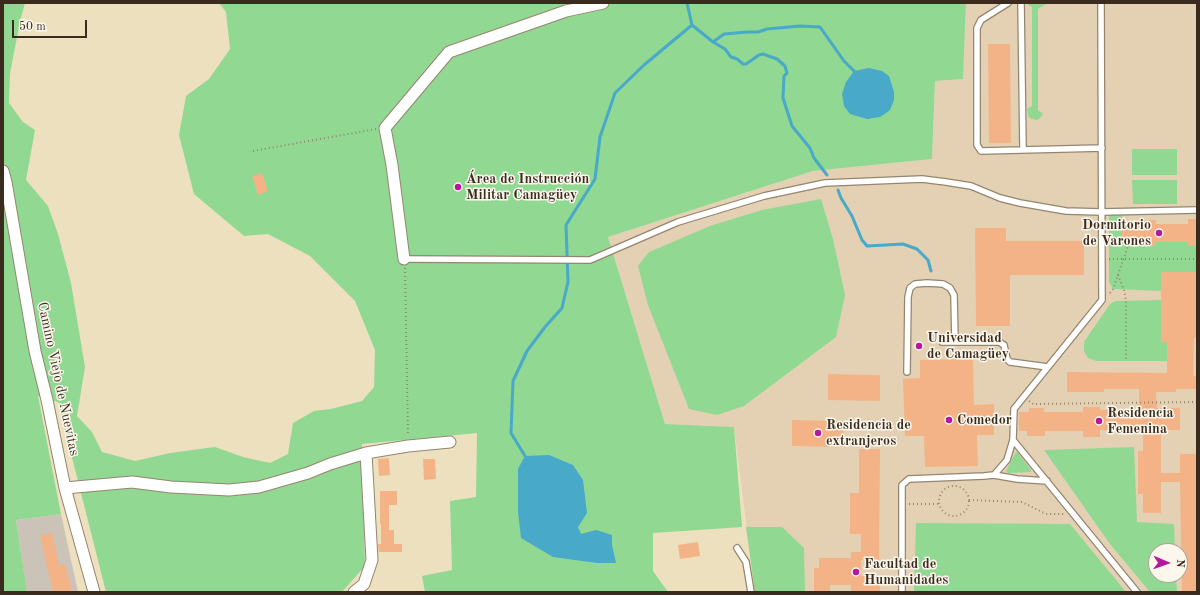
<!DOCTYPE html>
<meta charset="utf-8">
<style>
body{margin:0}
#map{position:relative;width:1200px;height:595px;overflow:hidden;background:#ede0be;font-family:"Old Standard TT",serif}
canvas{display:block}
.frame{position:absolute;inset:0;border:4px solid #3b2a1e;pointer-events:none}
.north{position:absolute;left:1148px;top:543px;width:40px;height:40px;box-sizing:border-box;background:#fbf7ec;border:1px solid #aea59a;border-radius:50%;rotate:92deg;font-size:11px;font-weight:700;line-height:16px;text-align:center;color:#3b2a1e}
.north::after{content:'';display:block;margin:auto;width:14px;height:18px;background:#b5179e;clip-path:polygon(50% 0,100% 100%,50% 72%,0 100%)}
.scale{position:absolute;left:12px;top:20px;width:75px;height:18px;box-sizing:border-box;border:2px solid #3b2a1e;border-top:0;padding-left:5px;font-size:12px;line-height:14px;white-space:nowrap;color:#3b2a1e;-webkit-text-stroke:3px #fbf7ec;paint-order:stroke}
</style>
<div id="map">
<canvas width="1200" height="595"></canvas>
<div class="frame"></div>
<div class="north">N</div>
<div class="scale">50 m</div>
</div>
<script>
const g = document.querySelector('canvas').getContext('2d');
g.lineJoin = 'round';
function fillPath(path, color) {
  g.fillStyle = color;
  g.fill(path, 'evenodd');
}
function poly(rows) {
  const path = new Path2D();
  for (const r of rows) {
    if (r.length === 3) {
      path.moveTo(r[0] + r[2], r[1]);
      path.arc(r[0], r[1], r[2], 0, 2 * Math.PI);
      continue;
    }
    path.moveTo(r[0], r[1]);
    for (let i = 2; i < r.length; i += 2) path.lineTo(r[i], r[i + 1]);
  }
  return path;
}
function strokePath(path, color, width, dash) {
  g.strokeStyle = color;
  g.lineWidth = width;
  g.lineCap = dash ? 'butt' : 'round';
  g.setLineDash(dash || []);
  g.stroke(path);
}
function label(font, color, halo, rows, align = 'center') {
  g.font = font + ' "Old Standard TT",serif';
  g.lineWidth = 3;
  g.setLineDash([]);
  g.textBaseline = 'middle';
  g.strokeStyle = halo;
  g.fillStyle = color;
  for (const [text, x, y, turn = 0] of rows) {
    g.save();
    g.translate(x, y);
    g.rotate((+turn || 0) * Math.PI / 180);
    g.textAlign = isNaN(turn) ? turn : align;
    if (halo) g.strokeText(text, 0, 0);
    g.fillText(text, 0, 0);
    g.restore();
  }
}
fillPath(poly([
 [966,3,1197,3,1197,592,755,592,734,427,665,424,608,237,813,171,932,159,935,81,963,79],
 [1156,551,1180,551,1180,575,1156,575]
]), '#e4d1b4');
fillPath(poly([
 [61,514,78,592,27,592,16,520]
]), '#cbc3b8');
fillPath(poly([
 [3,3,25,3,20,22,10,73,9,103,23,122,35,130,26,180,48,206,58,234,71,283,85,367,77,416,92,432,102,452,135,461,170,453,215,447,243,457,270,463,288,454,293,423,314,411,331,409,362,401,374,387,375,350,355,301,310,256,268,234,244,236,194,194,179,135,186,96,209,79,230,49,226,12,219,3,966,3,963,79,935,81,932,159,813,171,608,237,665,424,734,427,742,527,653,533,653,571,668,592,425,592,422,576,452,570,450,501,476,497,477,433,362,444,365,566,342,592,106,592,58,402,38,396,61,514,16,520,27,592,3,592],
 [1025,3,1045,3,1046,4,1038,9,1038,110,1043,114,1040,118,1037,120,1029,118,1027,109,1032,106,1032,7],
 [1132,149,1177,149,1177,175,1132,175],
 [1132,180,1177,180,1177,204,1133,204],
 [821,199,833,239,845,295,836,337,744,406,717,415,689,409,648,305,638,266,649,252,710,226,762,210],
 [1109,214,1122,214,1122,242,1140,242,1140,246,1156,246,1156,242,1188,242,1188,245,1197,246,1197,272,1161,272,1161,291,1113,289,1109,282],
 [1161,300,1161,342,1167,342,1167,361,1096,361,1088,358,1084,351,1084,342,1110,304,1115,301],
 [1134,447,1137,522,1174,524,1175,551,1156,551,1156,575,1176,575,1177,592,1150,592,1110,544,1044,450],
 [1016,452,1018,453,1031,470,1031,472,1008,473,1006,471,1007,469],
 [916,523,1070,524,1126,592,914,592],
 [746,527,782,527,804,548,805,592,755,592]
]), '#91d892');
fillPath(poly([
 [869,68,882,71,889,76,894,92,894,100,890,110,886,113,880,117,867,119,850,114,844,106,842,94,846,82,854,71],
 [549,455,573,465,583,480,587,513,578,527,581,534,596,530,612,535,612,545,616,563,597,563,553,557,521,538,518,512,518,469,525,456]
]), '#48a9c8');
strokePath(poly([
 [687,3,692,25,713,42,725,49,731,57,737,59,743,64,746,64,759,55,763,54,777,59,785,66,787,73,784,76,783,98,792,126,810,148,814,158,827,175],
 [713,42,724,34,748,32,758,32,767,29,800,26,820,27,844,61,854,71],
 [838,190,841,198,852,216,862,240,867,246,903,244,917,249,928,260,931,271],
 [525,456,511,433,513,381,527,351,545,327,562,308,568,282,566,225,595,179,600,137,615,93,644,65,692,25]
]), '#48a9c8', 3);
fillPath(poly([
 [988,44,1010,44,1011,143,989,143],
 [262,173,268,191,258,195,252,176],
 [1188,219,1197,219,1197,246,1188,246,1188,242,1156,242,1156,246,1140,246,1140,242,1121,242,1122,224,1139,224,1139,220,1156,220,1156,224,1188,224],
 [975,228,1006,228,1006,241,1084,241,1084,275,1010,275,1010,326,976,326],
 [1161,272,1197,272,1197,338,1194,338,1193,376,1197,376,1197,389,1176,389,1176,392,1156,392,1157,408,1180,408,1180,430,1161,430,1161,473,1180,473,1180,454,1197,454,1197,592,1182,592,1180,482,1161,482,1161,513,1143,513,1143,494,1138,494,1138,451,1143,451,1143,430,1100,430,1100,437,1083,437,1083,431,1045,431,1045,436,1027,436,1027,431,1019,431,1019,412,1029,412,1029,408,1044,408,1044,412,1083,412,1083,407,1100,407,1100,410,1138,410,1137,404,1139,404,1139,389,1104,389,1104,392,1067,392,1067,372,1167,373,1167,342,1161,343],
 [973,359,974,405,994,404,994,435,977,435,978,466,925,467,924,436,905,436,903,379,920,378,920,360],
 [828,374,880,375,880,401,828,400],
 [792,420,844,421,843,447,792,446],
 [859,449,880,449,879,560,861,560,861,576,880,576,880,592,851,592,851,585,830,585,830,592,814,592,814,568,819,568,819,558,851,558,851,552,861,552,861,534,850,534,850,493,859,493],
 [389,458,390,475,379,476,378,459],
 [423,459,435,459,436,479,424,480],
 [380,491,397,491,397,505,389,505,389,530,394,530,394,544,402,544,402,552,379,552,378,544,381,544,381,524,380,524],
 [52,533,59,565,65,564,72,592,53,592,40,535],
 [698,542,700,556,680,559,678,545]
]), '#f3b387');
const service = poly([
 [1008,3,981,20,977,28,977,145,981,151,1102,148],
 [1021,3,1023,150],
 [404,259,590,260,678,222,764,196,825,183,922,179,946,182,971,186,1000,198,1020,203,1066,211,1102,212,1197,210],
 [942,342,999,342,1004,345,1007,359,1010,362,1048,367],
 [907,372,908,297,910,288,915,284,927,283,943,284,950,288,954,295,955,342],
 [1013,440,1137,592],
 [994,475,1007,460,1013,440,1014,409,1102,300,1101,3],
 [737,548,746,562,751,592],
 [902,592,902,485,909,479,984,476,994,475,1017,479,1047,481]
]);
const minor = poly([
 [3,171,6,182,35,351,47,400,65,488,94,592],
 [404,259,392,165,385,128,449,52,566,11,603,3],
 [65,488,132,482,171,487,229,490,259,487,308,473,330,464,366,453,408,446,450,442],
 [354,592,364,584,372,560,366,453]
]);
strokePath(service, '#94856e', 8);
strokePath(minor, '#94856e', 13);
strokePath(poly([
 [253,151,376,129],
 [1109,259,1197,259],
 [405,268,408,436],
 [1118,275,1124,290,1126,301,1126,361],
 [1110,293,1113,289,1128,246],
 [1029,401,1033,404,1197,402],
 [954,501,15],
 [969,500,1022,502,1046,514,1064,514],
 [909,504,939,504]
]), '#94856e', 2, [1, 3]);
strokePath(service, '#fff', 5.5);
strokePath(minor, '#fff', 11);
for (const [x, y, r, color] of [
 [458,187,4,"#b5179e"],
 [1159,233,4,"#b5179e"],
 [919,346,4,"#b5179e"],
 [949,420,4,"#b5179e"],
 [1099,421,4,"#b5179e"],
 [818,433,4,"#b5179e"],
 [856,572,4,"#b5179e"]
]) {
  const dot = new Path2D();
  dot.arc(x, y, r, 0, 2 * Math.PI);
  g.fillStyle = color;
  g.fill(dot);
  strokePath(dot, '#fbf7ec', 1.5);
}
label('bold 14px', '#3b2a1e', '#fbf7ec', [
 ["Área de Instrucción",466,179],
 ["Militar Camagüey",466,195],
 ["Dormitorio",1151,225,"right"],
 ["de Varones",1151,241,"right"],
 ["Universidad",927,338],
 ["de Camagüey",927,354],
 ["Residencia",1107,413],
 ["Femenina",1107,429],
 ["Comedor",957,420],
 ["Residencia de",826,425],
 ["extranjeros",826,441],
 ["Facultad de",864,564],
 ["Humanidades",864,580]
], 'left');
label('14px', '#3b2a1e', '#fbf7ec', [
 ["Camino Viejo de Nuevitas",58,379,78]
]);
</script>
